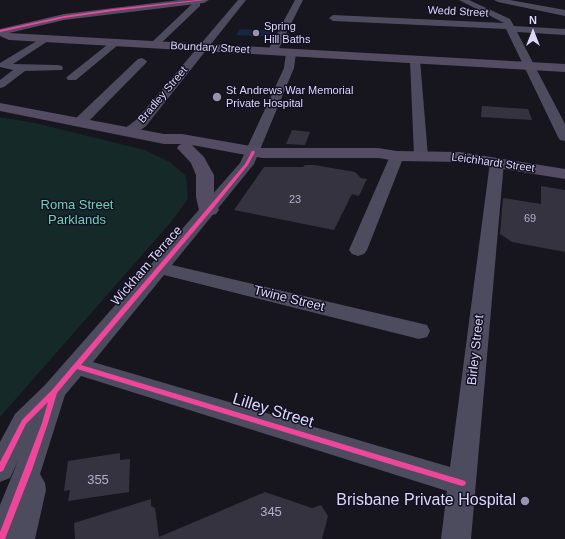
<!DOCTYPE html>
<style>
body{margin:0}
#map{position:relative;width:565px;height:539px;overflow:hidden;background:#17151e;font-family:Arial,sans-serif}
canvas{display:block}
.north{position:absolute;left:513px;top:12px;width:40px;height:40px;-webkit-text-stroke:3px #141122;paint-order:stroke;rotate:0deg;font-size:11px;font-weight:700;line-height:16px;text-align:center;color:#dcd7fa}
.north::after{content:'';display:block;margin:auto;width:14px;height:18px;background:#dcd7fa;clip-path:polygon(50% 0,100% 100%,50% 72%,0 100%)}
</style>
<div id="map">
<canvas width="565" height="539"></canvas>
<div class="north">N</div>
</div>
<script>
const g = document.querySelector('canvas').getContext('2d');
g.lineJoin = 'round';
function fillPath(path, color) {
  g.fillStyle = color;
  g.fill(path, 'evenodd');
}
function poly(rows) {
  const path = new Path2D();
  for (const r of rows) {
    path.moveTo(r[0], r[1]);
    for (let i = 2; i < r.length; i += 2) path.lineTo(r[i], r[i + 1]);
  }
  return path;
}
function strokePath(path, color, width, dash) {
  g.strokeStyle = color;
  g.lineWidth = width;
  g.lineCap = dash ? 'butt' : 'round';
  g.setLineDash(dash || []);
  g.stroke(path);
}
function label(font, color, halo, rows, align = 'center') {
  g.font = font + ' Arial,sans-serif';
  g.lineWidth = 3;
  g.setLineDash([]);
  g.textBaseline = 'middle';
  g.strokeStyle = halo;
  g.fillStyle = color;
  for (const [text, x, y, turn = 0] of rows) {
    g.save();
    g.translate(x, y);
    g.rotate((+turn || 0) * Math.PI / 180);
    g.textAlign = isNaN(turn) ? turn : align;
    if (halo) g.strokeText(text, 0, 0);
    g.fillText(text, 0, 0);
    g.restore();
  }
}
fillPath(poly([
 [0,117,35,123,145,150,170,162,186,176,188,199,171,222,0,417]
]), '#152929');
fillPath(poly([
 [240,29,276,31,273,37,236,35]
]), '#162644');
fillPath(poly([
 [482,106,528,109,532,120,481,117],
 [292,130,310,132,305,145,286,144],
 [305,165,314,165,355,172,361,178,367,179,359,196,352,194,334,230,234,210,264,167,303,167],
 [541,186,565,190,565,252,512,242,500,234,503,198,541,204],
 [120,453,120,460,130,459,129,492,68,501,70,490,64,491,68,461],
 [265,492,312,508,321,505,328,516,322,539,75,539,74,523,151,499,151,506,155,508,159,537]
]), '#363340');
fillPath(poly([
 [194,0,200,0,200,6,157,47,151,47,149,45,151,43,193,3,194,0],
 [238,0,246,0,146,126,134,135,124,135,122,132,124,129,136,120,238,0],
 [295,0,303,0,277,52,272,55,268,54,267,52,295,0],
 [459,0,469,0,510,19,514,26,565,29,565,35,517,32,565,124,565,141,560,140,558,137,506,29,333,21,329,18,333,15,504,23,459,0],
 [494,0,510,0,565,10,565,16,498,2,494,0],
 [45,36,48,37,50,39,48,41,13,64,58,65,62,66,63,68,62,70,25,71,4,87,0,88,0,80,13,70,0,67,0,63,45,36],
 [115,40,118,41,120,43,118,45,76,80,68,80,66,78,68,76,112,41,115,40],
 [291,50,296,53,294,68,254,164,172,265,419,323,427,325,430,331,427,337,419,339,164,275,93,362,450,467,490,162,492,159,497,158,502,159,504,162,471,539,441,539,447,491,81,376,65,395,40,474,45,483,46,490,35,539,0,539,0,505,18,461,10,478,0,482,0,442,15,414,45,385,240,163,284,68,286,53,291,50],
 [415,57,420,60,428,156,426,159,421,160,416,159,414,156,410,60,415,57],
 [142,58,147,61,146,63,84,126,74,126,73,123,74,120,138,59,142,58],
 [397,152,402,153,404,156,367,250,364,254,358,256,352,254,349,250,390,156,392,153,397,152]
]), '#4d4b5e');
fillPath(poly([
 [179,0,209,0,204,3,64,20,9,33,565,64,565,72,9,40,0,36,0,29,64,14,179,0],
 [0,103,164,134,182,134,262,148,378,148,397,151,460,152,565,169,565,179,460,162,397,161,378,158,262,158,192,145,204,157,214,175,214,197,219,210,216,214,209,216,202,214,199,210,196,197,196,175,191,163,177,148,179,145,182,144,164,144,0,111,0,103]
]), '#544c62');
fillPath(poly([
 [198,0,205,0,113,11,64,18,0,32,0,30,64,16,113,9,198,0],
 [252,151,254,151,255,152,248,165,211,211,81,365,462,480,465,481,466,483,465,485,462,486,77,369,57,393,48,423,32,470,5,539,0,539,0,532,24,470,42,423,48,402,26,424,3,471,0,472,0,462,22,420,52,390,207,209,245,164,252,151]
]), '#ed469a');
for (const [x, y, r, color] of [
 [256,33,4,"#9793ad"],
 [217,97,5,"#9793ad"],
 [525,501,5,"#9793ad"]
]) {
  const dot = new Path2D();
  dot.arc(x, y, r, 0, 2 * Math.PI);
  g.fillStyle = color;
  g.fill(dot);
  strokePath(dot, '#141122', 1.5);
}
label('11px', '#dcd7fa', '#141122', [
 ["Wedd Street",458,12,3],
 ["Boundary Street",210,48,3],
 ["Bradley Street",163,95,-50],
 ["Leichhardt Street",493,163,8]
]);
label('11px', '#dcd7fa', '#141122', [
 ["Spring",264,27],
 ["Hill Baths",264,40],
 ["St Andrews War Memorial",226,91],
 ["Private Hospital",226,104]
], 'left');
label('11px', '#b2aecc', null, [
 ["23",295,200],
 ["69",530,219]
]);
label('13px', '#6bd2ba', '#141122', [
 ["Roma Street",77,205],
 ["Parklands",77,220]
]);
label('13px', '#dcd7fa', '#141122', [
 ["Wickham Terrace",147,266,-49],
 ["Twine Street",289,299,14],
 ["Birley Street",476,350,-84]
]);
label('13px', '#b2aecc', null, [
 ["355",98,480],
 ["345",271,512]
]);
label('16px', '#dcd7fa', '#141122', [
 ["Lilley Street",273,411,17]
]);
label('16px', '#dcd7fa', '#141122', [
 ["Brisbane Private Hospital",516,501]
], 'right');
</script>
